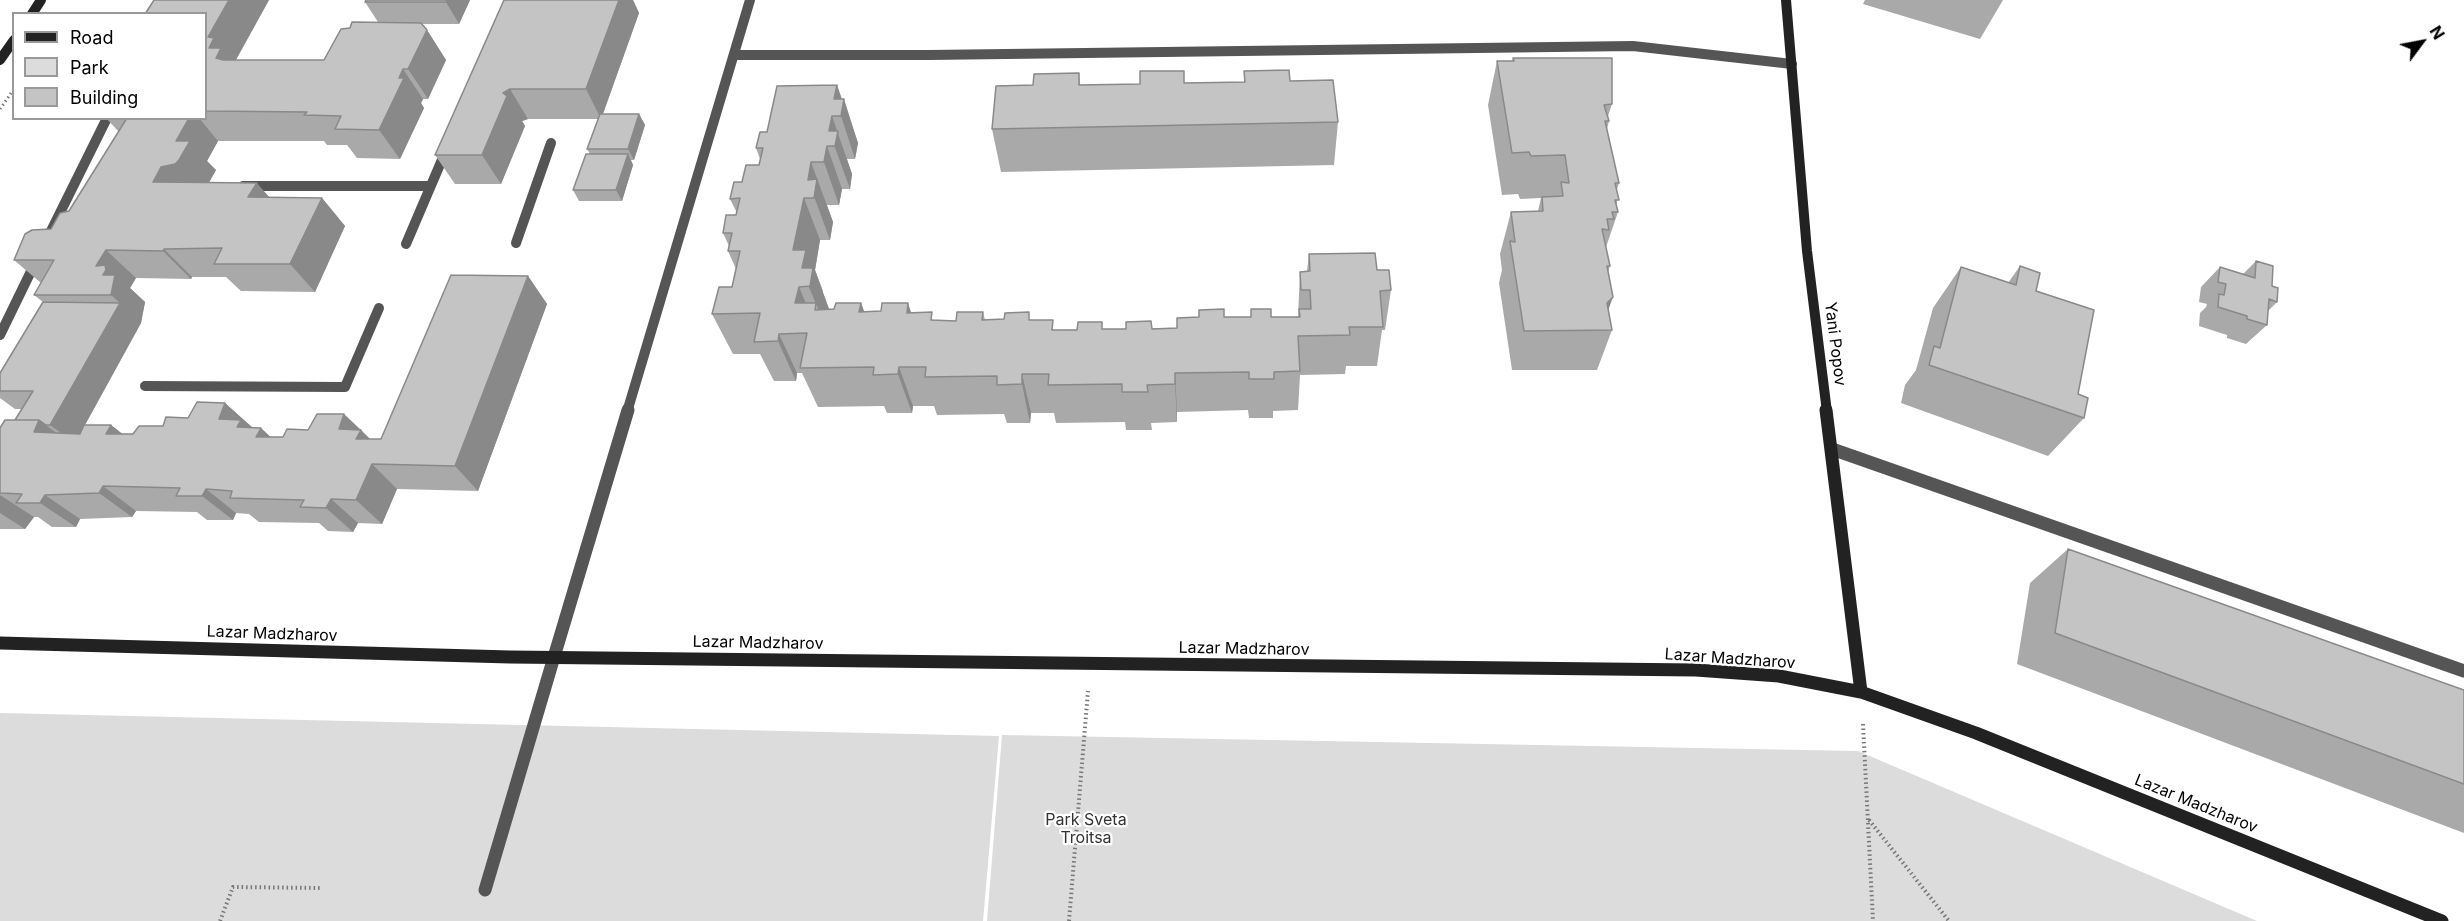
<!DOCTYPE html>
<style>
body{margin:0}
#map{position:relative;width:2464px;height:921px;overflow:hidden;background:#fff;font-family:Inter,sans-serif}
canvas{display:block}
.legend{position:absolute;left:12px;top:12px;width:195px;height:108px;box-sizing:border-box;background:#fff;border:2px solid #999;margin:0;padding:8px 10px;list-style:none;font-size:18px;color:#000}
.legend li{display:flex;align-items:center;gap:12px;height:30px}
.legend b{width:30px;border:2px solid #999}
.north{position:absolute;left:2392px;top:12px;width:60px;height:60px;-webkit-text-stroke:4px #fff;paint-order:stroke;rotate:58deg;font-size:16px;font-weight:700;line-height:24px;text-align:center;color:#000}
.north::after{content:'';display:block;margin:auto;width:21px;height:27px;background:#000;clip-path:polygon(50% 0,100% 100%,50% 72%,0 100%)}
</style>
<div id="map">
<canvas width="2464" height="921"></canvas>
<ul class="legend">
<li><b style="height:8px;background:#222"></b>Road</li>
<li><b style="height:16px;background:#dcdcdc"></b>Park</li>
<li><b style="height:16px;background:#c4c4c4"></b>Building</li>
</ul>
<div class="north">N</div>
</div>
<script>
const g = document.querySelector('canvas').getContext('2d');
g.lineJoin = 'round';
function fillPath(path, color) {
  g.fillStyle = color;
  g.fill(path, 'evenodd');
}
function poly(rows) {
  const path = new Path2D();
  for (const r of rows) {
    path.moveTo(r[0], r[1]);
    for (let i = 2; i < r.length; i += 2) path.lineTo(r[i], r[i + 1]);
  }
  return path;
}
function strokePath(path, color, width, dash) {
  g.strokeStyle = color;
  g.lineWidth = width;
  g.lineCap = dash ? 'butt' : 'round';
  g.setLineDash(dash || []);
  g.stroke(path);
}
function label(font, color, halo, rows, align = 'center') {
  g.font = font + ' Inter,sans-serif';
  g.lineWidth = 4.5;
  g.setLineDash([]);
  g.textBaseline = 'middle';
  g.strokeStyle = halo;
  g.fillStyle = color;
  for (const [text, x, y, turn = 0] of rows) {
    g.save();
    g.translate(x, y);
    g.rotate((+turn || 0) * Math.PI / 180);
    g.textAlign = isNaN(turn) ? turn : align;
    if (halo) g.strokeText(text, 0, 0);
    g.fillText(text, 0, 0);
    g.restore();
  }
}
fillPath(poly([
 [0,713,999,736,983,921,0,921],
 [1002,735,1858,751,2257,921,987,921]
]), '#dcdcdc');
strokePath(poly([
 [0,109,14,89]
]), '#777', 3, [1.5, 3]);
strokePath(poly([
 [1863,724,1873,921],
 [1869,820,1949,921],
 [220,921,233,887,320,888],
 [1069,921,1088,691]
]), '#777', 4, [1.5, 3]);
strokePath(poly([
 [243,186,430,186],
 [516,243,551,143],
 [145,386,345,387,379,308]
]), '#555', 10);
strokePath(poly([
 [485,890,554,657]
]), '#555', 13);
strokePath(poly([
 [734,55,928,55,1633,46,1792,64],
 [50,233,107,118],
 [406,244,447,148],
 [0,335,37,259],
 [627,412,750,0]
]), '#555', 10);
strokePath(poly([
 [1832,449,2464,671],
 [554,657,628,410]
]), '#555', 13);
strokePath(poly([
 [1786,0,1807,251,1827,412],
 [32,14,41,0],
 [0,60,14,40]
]), '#222', 10);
strokePath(poly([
 [1826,410,1861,692],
 [0,643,510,657,1696,670,1779,676,1861,692,1976,733,2442,921]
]), '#222', 13);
fillPath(poly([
 [154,0,269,0,236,60,324,60,350,28,378,22,365,2,470,0,459,24,422,24,427,30,446,60,428,99,423,99,421,103,424,108,400,159,357,158,347,145,327,145,324,141,218,141,207,161,216,170,209,183,269,197,322,198,345,226,315,292,241,291,226,277,192,277,191,279,136,278,130,288,145,302,141,323,85,425,111,425,122,434,133,434,188,418,225,403,253,428,270,437,283,437,308,430,360,430,370,439,381,439,528,276,547,304,478,491,397,489,382,524,358,523,353,532,328,531,319,523,259,522,249,514,236,513,233,520,207,520,197,512,136,511,132,517,80,519,76,527,52,527,38,517,34,517,25,529,0,529,0,428,15,420,22,409,15,409,0,398,0,373,43,302,34,295,41,283,14,260,51,229,69,211,119,132,106,118,206,118,206,14],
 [504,0,633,0,639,13,603,114,639,114,645,125,634,160,631,160,633,165,622,201,579,201,573,190,590,154,587,149,598,119,528,119,522,121,525,126,501,184,455,184,435,155],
 [1865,0,2003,0,1980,39,1863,4],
 [1513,58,1612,104,1608,116,1609,121,1607,129,1619,183,1617,189,1617,207,1618,212,1606,247,1610,266,1608,272,1608,310,1612,330,1597,370,1512,370,1499,283,1502,270,1500,254,1511,212,1538,211,1541,198,1520,199,1518,194,1502,195,1488,105,1497,61,1512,61],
 [1244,71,1290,81,1338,122,1334,165,1001,172,992,129,1033,85,1079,73,1080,85,1244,82],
 [837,85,858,143,855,159,847,159,852,174,850,189,842,189,839,205,827,205,833,222,830,240,820,240,815,270,823,291,823,293,829,309,834,309,861,303,864,312,911,313,934,320,956,321,983,312,985,320,1031,320,1055,330,1177,328,1224,317,1298,317,1300,272,1307,271,1309,254,1377,270,1391,290,1385,330,1382,330,1377,366,1346,366,1345,374,1300,375,1298,410,1273,411,1273,418,1249,418,1248,410,1177,412,1177,422,1151,423,1152,430,1126,430,1125,422,1056,423,1054,413,1031,413,1030,423,1007,423,1004,414,937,415,934,406,913,406,912,413,887,413,884,406,818,407,802,373,797,373,796,381,774,381,760,354,733,354,712,314,732,287,736,269,728,251,729,246,723,233,736,215,737,213,730,199,742,182,759,165,760,159,756,148,767,132],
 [2256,261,2272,286,2277,302,2268,311,2267,325,2246,344,2227,338,2227,335,2199,326,2200,313,2206,307,2207,304,2199,302,2201,287,2220,267,2243,274],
 [2020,266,2036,291,2078,394,2084,418,2048,456,1901,403,1905,385,1916,370,1933,308,1961,267,2008,283],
 [2068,549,2464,690,2464,833,2017,664,2030,583]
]), '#a9a9a9');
fillPath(poly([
 [229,0,269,0,234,63,216,58,209,48,208,37],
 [447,0,470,0,459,24,446,2],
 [619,0,633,0,639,13,601,119,586,89],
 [427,30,446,60,428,99,408,69],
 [403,69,423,99,421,103,424,108,400,159,379,130],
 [837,85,843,104,844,99,858,143,855,159,841,116,834,99],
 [510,89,528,119,522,121,525,126,501,184,482,155,503,93],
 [639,114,645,125,634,160,628,149],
 [832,116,852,174,850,189,829,131],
 [189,118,199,118,218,141,207,161,216,170,205,189,153,182],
 [827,146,842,189,839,205,824,162],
 [628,154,633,165,622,201,616,190],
 [811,162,833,222,830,240,808,180],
 [257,183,282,212,248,197],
 [322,198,345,226,315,292,290,264],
 [804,198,820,240,815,270,829,309,826,327,793,250],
 [164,249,192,277,191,279,163,251],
 [106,250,136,278,130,288,145,302,141,323,75,443,50,425,120,303,111,295,103,275,96,266],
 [528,276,547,304,478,491,455,466],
 [799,287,816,327,795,303],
 [1613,297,1601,330,1607,303],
 [861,303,876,343,859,312],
 [908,303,921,343,907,313],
 [779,334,797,373,796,381,778,341],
 [899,367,913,406,912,413,898,374],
 [1175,373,1177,412,1177,422,1175,384],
 [1022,374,1031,413,1030,423,1022,384],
 [225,403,254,429,261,428,289,454,219,419],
 [344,414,361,430,386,455,339,429],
 [39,420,74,446,34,432],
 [111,425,143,450,106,434],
 [372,464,397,489,382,524,356,500],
 [103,486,136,511,132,517,99,493],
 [206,489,236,513,233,520,202,496],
 [0,495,34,517,25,529,0,513],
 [45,495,80,519,76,527,40,503],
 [331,499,358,523,353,532,326,508]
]), '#898989');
const building = poly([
 [154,0,229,0,208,37,214,38,209,48,221,48,216,58,223,60,324,60,341,29,350,28,352,22,421,23,427,30,408,69,403,69,399,78,404,78,379,130,335,129,341,116,304,115,307,112,206,111,206,14,145,14,154,0],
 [366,0,447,0,446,2,365,2,366,0],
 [504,0,619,0,586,89,510,89,503,93,507,96,482,155,435,155,504,0],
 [1513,58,1612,58,1612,104,1604,105,1609,121,1605,121,1619,183,1615,183,1619,200,1615,200,1618,212,1612,212,1614,219,1607,219,1609,230,1602,229,1610,266,1607,266,1613,297,1607,303,1612,330,1524,331,1510,241,1515,242,1511,212,1543,211,1542,197,1563,196,1561,182,1569,183,1565,155,1531,156,1529,152,1512,153,1497,61,1514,61,1513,58],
 [1289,70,1290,81,1333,80,1338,122,992,129,996,86,1033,85,1034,74,1079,73,1079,85,1140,84,1140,71,1184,71,1184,83,1245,82,1244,71,1289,70],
 [837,85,834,99,844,99,841,116,832,116,829,131,838,131,835,146,827,146,824,162,811,162,808,180,817,179,814,198,804,198,793,250,806,250,802,268,813,268,810,286,799,287,795,303,816,303,815,310,834,309,836,303,861,303,859,312,881,311,882,303,908,303,907,313,932,312,931,320,956,321,957,312,983,312,982,320,1004,319,1005,313,1029,312,1029,320,1053,320,1052,330,1077,330,1078,322,1102,322,1102,329,1126,329,1126,322,1151,321,1152,329,1177,328,1177,318,1199,317,1199,310,1224,309,1224,317,1251,317,1251,309,1271,309,1271,317,1300,317,1299,309,1311,309,1310,290,1301,290,1300,272,1310,271,1309,254,1375,253,1377,270,1389,270,1391,290,1380,291,1383,327,1349,327,1350,335,1298,336,1300,371,1274,372,1274,379,1249,379,1249,372,1175,373,1175,384,1147,385,1148,392,1122,392,1122,384,1048,385,1049,374,1022,374,1022,384,997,385,997,376,925,377,926,367,899,367,898,374,873,375,874,367,800,368,807,333,779,334,778,341,754,342,760,313,712,314,719,287,732,287,740,251,728,251,732,233,723,233,726,215,736,215,740,198,730,199,734,182,742,182,746,165,759,165,763,148,756,148,760,132,767,132,777,86,837,85],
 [600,114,639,114,628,149,587,149,600,114],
 [127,118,189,118,176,141,190,141,179,160,175,164,161,167,153,182,257,183,248,197,322,198,290,264,214,264,222,248,164,249,163,251,106,250,96,266,105,265,106,270,103,275,115,275,111,295,34,295,54,260,14,260,25,234,32,230,51,229,60,213,69,211,127,118],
 [586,154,628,154,616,190,573,190,586,154],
 [2256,261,2273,266,2272,286,2278,288,2277,302,2269,299,2267,325,2247,319,2247,316,2218,307,2219,294,2224,295,2226,284,2218,282,2220,267,2255,278,2256,261],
 [2020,266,2040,273,2036,291,2094,310,2078,394,2088,398,2084,418,1929,365,1934,346,1940,348,1961,267,2016,285,2020,266],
 [451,275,528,276,455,466,372,464,356,500,331,499,326,508,300,507,304,500,230,498,232,491,206,489,202,496,176,496,180,488,103,486,99,493,45,495,40,503,16,503,22,494,0,493,0,428,5,420,39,420,34,432,80,434,84,425,111,425,106,434,133,434,139,426,163,426,166,417,188,418,197,402,225,403,219,419,241,420,237,427,261,428,256,437,283,437,287,429,308,430,317,414,344,414,339,429,361,430,356,439,381,439,451,275],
 [43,302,120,303,50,425,46,425,39,420,15,420,33,391,0,391,0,373,43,302],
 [2068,549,2464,690,2464,784,2055,633,2068,549]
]);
fillPath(building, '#c4c4c4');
strokePath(building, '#898989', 1.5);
label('16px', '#000', '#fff', [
 ["Yani Popov",1835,344,83],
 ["Lazar Madzharov",272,634,2],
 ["Lazar Madzharov",758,643,1],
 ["Lazar Madzharov",1244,649,1],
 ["Lazar Madzharov",1730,659,4],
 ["Lazar Madzharov",2196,804,22]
]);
label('16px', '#333', '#fff', [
 ["Park Sveta",1086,820],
 ["Troitsa",1086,838]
]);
</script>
